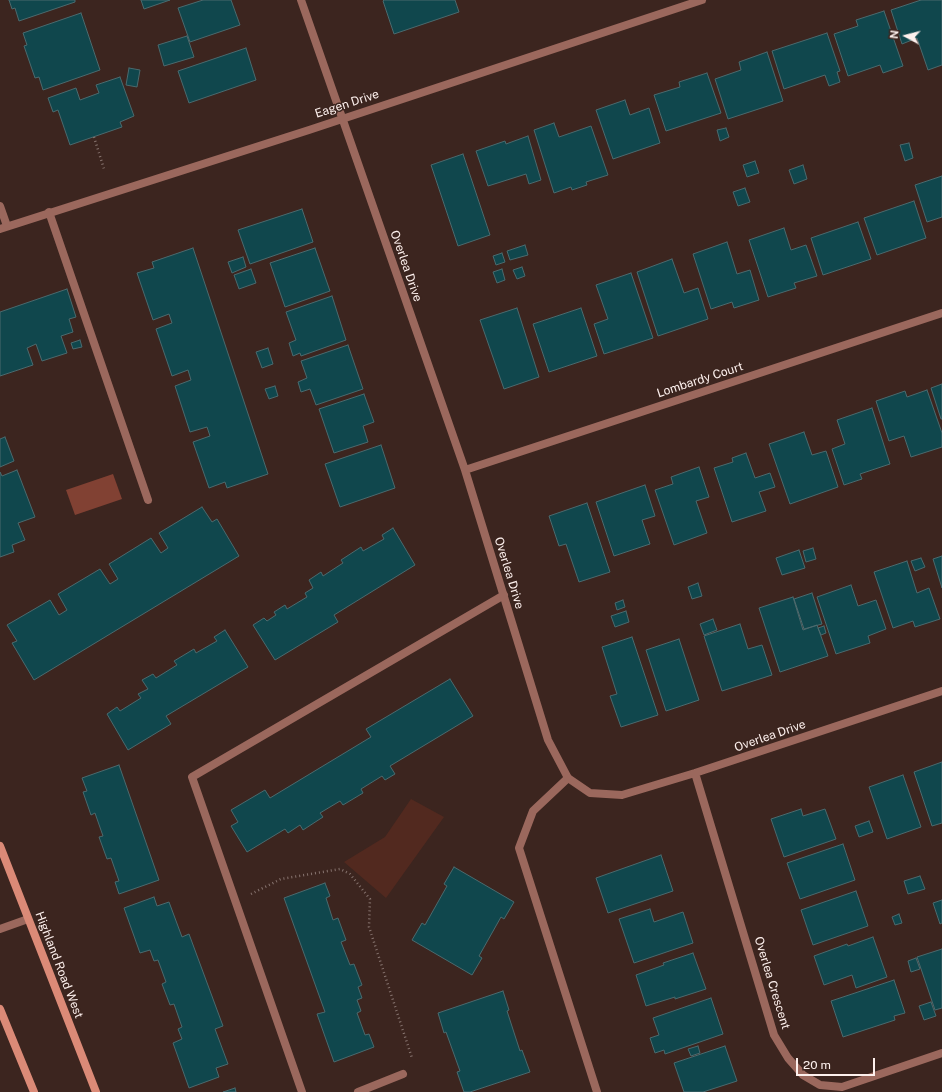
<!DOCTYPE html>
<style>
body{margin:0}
#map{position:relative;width:942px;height:1092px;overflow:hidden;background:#3c251f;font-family:"Public Sans",sans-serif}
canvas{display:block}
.north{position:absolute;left:886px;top:16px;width:40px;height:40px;-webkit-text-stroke:3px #3c251f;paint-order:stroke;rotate:277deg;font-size:11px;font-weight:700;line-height:16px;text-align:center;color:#fdf0ed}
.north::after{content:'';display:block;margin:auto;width:14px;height:18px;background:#fdf0ed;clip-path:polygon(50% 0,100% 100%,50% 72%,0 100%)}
.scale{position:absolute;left:796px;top:1058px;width:79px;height:18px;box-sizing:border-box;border:2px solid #fdf0ed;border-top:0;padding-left:5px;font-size:12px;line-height:14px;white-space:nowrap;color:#fdf0ed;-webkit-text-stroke:3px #3c251f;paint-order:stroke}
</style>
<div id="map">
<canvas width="942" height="1092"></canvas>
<div class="north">N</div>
<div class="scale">20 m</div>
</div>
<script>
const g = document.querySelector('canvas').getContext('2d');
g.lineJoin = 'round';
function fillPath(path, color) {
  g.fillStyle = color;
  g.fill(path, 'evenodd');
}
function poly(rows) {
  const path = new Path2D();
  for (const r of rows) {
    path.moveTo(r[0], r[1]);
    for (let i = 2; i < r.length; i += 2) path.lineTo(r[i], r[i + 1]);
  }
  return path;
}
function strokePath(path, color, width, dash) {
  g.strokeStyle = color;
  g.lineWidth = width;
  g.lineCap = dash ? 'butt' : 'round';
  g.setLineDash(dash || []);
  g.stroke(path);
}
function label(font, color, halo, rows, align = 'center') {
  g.font = font + ' "Public Sans",sans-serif';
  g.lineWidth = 3;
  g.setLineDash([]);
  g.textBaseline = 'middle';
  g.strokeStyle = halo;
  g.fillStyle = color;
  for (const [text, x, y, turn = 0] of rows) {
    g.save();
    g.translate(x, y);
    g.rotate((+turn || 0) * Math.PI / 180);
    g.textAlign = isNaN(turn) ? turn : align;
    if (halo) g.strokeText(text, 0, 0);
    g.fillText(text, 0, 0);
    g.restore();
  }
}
fillPath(poly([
 [411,799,444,817,386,898,344,862,385,837]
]), '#52291f');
fillPath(poly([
 [113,474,122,499,75,515,66,490]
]), '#814133');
const building = poly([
 [9,0,75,0,75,2,19,21,15,8,12,9,9,0],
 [141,0,170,0,144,9,141,0],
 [203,0,231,0,240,25,190,42,178,8,203,0],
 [384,0,455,0,459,12,394,34,383,1,384,0],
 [921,0,942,0,942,65,928,70,917,38,902,44,891,10,921,0],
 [884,11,903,66,883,73,880,65,848,76,834,34,858,26,856,20,884,11],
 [81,13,100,70,43,90,39,77,35,78,24,46,27,45,23,33,81,13],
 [827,33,840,71,837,72,840,82,829,86,825,75,784,89,772,51,827,33],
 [187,36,194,57,164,66,158,45,187,36],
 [246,48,256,80,189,103,178,71,246,48],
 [767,52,783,101,728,119,715,79,741,70,739,62,767,52],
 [129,68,140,70,137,87,126,85,129,68],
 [707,73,721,113,666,131,654,95,680,87,679,82,707,73],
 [120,77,134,116,120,122,122,127,70,145,58,110,53,112,48,98,76,88,80,100,99,93,96,85,120,77],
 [625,100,630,115,649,108,660,143,613,159,596,110,625,100],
 [554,123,559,137,591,126,608,175,586,182,587,185,572,190,571,187,554,193,534,130,554,123],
 [726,128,729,137,720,141,717,130,726,128],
 [528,136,541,180,529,184,526,174,488,186,476,151,505,141,506,144,528,136],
 [909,143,913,158,905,161,900,145,909,143],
 [463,154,490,235,458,246,431,165,463,154],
 [755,161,759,173,747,177,743,165,755,161],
 [803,165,807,179,794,184,789,170,803,165],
 [942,176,942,217,927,222,915,185,942,176],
 [745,188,750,202,738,206,733,192,745,188],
 [914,201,926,238,877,255,864,218,914,201],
 [302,209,313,242,250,264,238,230,302,209],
 [858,222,871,259,823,275,811,238,858,222],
 [784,228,791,250,806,245,817,276,794,283,796,288,768,297,749,240,784,228],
 [727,242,737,274,750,270,759,300,734,308,732,302,711,309,693,254,727,242],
 [525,245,528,255,510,260,507,251,525,245],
 [193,248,268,474,227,488,225,482,209,488,193,442,210,436,207,427,190,432,175,386,191,380,188,370,172,376,156,329,172,323,169,314,153,320,137,273,154,268,152,262,193,248],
 [315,248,330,291,285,307,270,263,315,248],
 [502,253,505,262,496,265,493,256,502,253],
 [243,257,246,267,232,273,228,262,243,257],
 [672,259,684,293,698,288,708,319,658,336,637,272,672,259],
 [522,267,525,276,517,279,513,270,522,267],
 [251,269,256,283,239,289,234,275,251,269],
 [502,269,505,280,497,283,493,272,502,269],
 [631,273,653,338,604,354,594,324,608,319,596,285,631,273],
 [67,289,76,317,69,319,73,332,61,336,67,353,42,361,36,344,27,348,33,365,0,376,0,312,67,289],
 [332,296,346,340,301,356,300,353,293,356,289,343,296,340,286,312,332,296],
 [517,308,539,377,504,389,480,320,517,308],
 [581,308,597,356,549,372,533,324,581,308],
 [80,340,82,347,73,349,71,343,80,340],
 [348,345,363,389,316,405,310,389,301,392,298,382,307,378,301,361,348,345],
 [268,348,273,364,262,368,256,352,268,348],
 [942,384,942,419,941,419,931,388,942,384],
 [275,386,278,396,269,399,265,389,275,386],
 [927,390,942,433,942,447,911,457,904,436,889,441,876,401,905,391,907,397,927,390],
 [364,394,374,422,363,426,368,442,334,453,319,409,364,394],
 [872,408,890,464,860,474,862,479,844,485,832,449,845,444,837,420,872,408],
 [804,432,812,455,826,451,838,487,790,504,769,444,804,432],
 [5,437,14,461,0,467,0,439,5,437],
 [381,445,395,488,340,507,325,464,381,445],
 [746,453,755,478,770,473,775,487,759,492,766,511,732,522,714,468,733,462,732,458,746,453],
 [699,467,709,497,696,501,707,533,674,545,655,490,673,484,671,477,699,467],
 [17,470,35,517,18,523,25,540,12,545,14,552,0,557,0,472,2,476,17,470],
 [645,485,655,516,642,520,650,544,614,556,596,502,645,485],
 [587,503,610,572,579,582,566,544,559,546,549,516,587,503],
 [202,507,212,522,217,519,239,556,34,680,12,643,17,641,7,625,50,600,59,615,67,610,58,594,100,569,110,584,118,579,109,564,151,538,161,553,168,548,159,533,202,507],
 [393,528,415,565,334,615,338,622,275,660,253,625,264,618,267,621,276,615,274,612,285,605,287,609,307,597,305,593,313,588,309,580,321,572,323,576,343,563,341,560,361,547,363,551,384,539,382,535,393,528],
 [813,548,816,559,806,562,803,551,813,548],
 [799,550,805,568,782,575,776,558,799,550],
 [942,556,942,588,933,559,942,556],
 [921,558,925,567,915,571,911,561,921,558],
 [907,561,917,593,929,588,940,619,915,627,913,621,893,628,874,572,907,561],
 [698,583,702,596,692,599,688,587,698,583],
 [851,585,858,606,876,600,886,629,868,636,870,643,836,654,817,597,851,585],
 [812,593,822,624,804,629,794,599,812,593],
 [793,597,803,630,817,625,828,656,780,672,759,608,793,597],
 [623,600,625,607,617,610,615,603,623,600],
 [626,611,629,622,615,627,611,616,626,611],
 [713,619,717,630,704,635,700,624,713,619],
 [740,624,748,649,762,645,772,675,722,691,704,636,740,624],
 [824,626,826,633,821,635,818,628,824,626],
 [225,630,248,667,166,716,171,724,128,750,107,714,117,707,120,711,141,698,138,694,148,689,142,680,153,674,156,678,177,665,174,661,194,649,196,653,217,641,214,637,225,630],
 [632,637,658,715,621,727,610,696,617,694,602,647,632,637],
 [679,639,699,700,666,711,646,650,679,639],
 [450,679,473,716,390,766,395,774,385,780,382,776,361,789,363,793,343,805,340,801,320,813,323,817,303,830,300,825,288,833,285,829,247,852,231,826,238,822,231,810,265,790,270,798,371,737,366,729,450,679],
 [942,762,942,823,932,826,914,772,942,762],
 [119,765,159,880,119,894,115,882,119,881,111,858,107,859,99,837,103,836,95,813,91,815,83,792,87,791,82,778,119,765],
 [903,775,921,827,887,839,869,787,903,775],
 [801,809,803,816,825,809,836,839,784,857,771,819,801,809],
 [869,821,873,832,859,837,855,826,869,821],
 [843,844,855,880,800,899,787,863,843,844],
 [661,855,673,891,608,913,596,878,661,855],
 [454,867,514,902,504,919,501,917,479,956,482,958,472,975,412,940,422,923,425,925,447,886,444,884,454,867],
 [920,876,925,889,908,894,904,881,920,876],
 [325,883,330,896,326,898,333,920,338,918,346,940,341,942,350,965,354,964,362,985,358,987,362,998,357,1000,361,1011,357,1013,365,1035,369,1034,374,1047,334,1062,317,1014,325,1012,284,898,325,883],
 [856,891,868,926,813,945,801,910,856,891],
 [154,897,157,906,169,902,182,937,189,934,223,1026,215,1029,228,1064,216,1068,219,1077,189,1088,173,1043,182,1039,178,1029,182,1027,174,1004,170,1005,162,984,166,982,158,960,154,961,150,950,140,953,124,908,154,897],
 [942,900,942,923,940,924,933,903,942,900],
 [650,909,654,922,683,912,693,943,634,963,619,919,650,909],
 [899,914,902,923,895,925,892,917,899,914],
 [873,937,887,977,856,988,852,975,824,985,814,956,847,944,848,946,873,937],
 [942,949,942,1008,935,1010,917,957,942,949],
 [693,953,706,989,675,999,675,997,646,1006,636,975,664,965,663,963,693,953],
 [916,958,920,969,911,972,908,961,916,958],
 [894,980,905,1013,894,1016,895,1020,843,1037,831,1001,894,980],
 [503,991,509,1010,507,1011,520,1051,522,1050,530,1072,470,1092,464,1092,457,1072,460,1071,446,1032,444,1033,438,1013,503,991],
 [711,998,723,1034,665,1054,664,1050,655,1053,650,1038,659,1035,653,1018,711,998],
 [931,1002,936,1016,924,1020,919,1006,931,1002],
 [698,1046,700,1053,691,1056,688,1049,698,1046],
 [725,1046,737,1081,703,1092,684,1092,674,1063,725,1046],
 [235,1088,236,1092,223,1092,235,1088]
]);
fillPath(building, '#10474d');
strokePath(building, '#4b6a6e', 1);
strokePath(poly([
 [94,137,104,169],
 [251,894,281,879,340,869,350,874,370,899,369,927,412,1058]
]), '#87746f', 2.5, [1, 3]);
strokePath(poly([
 [49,212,148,500],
 [568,778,533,811,519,848,597,1092],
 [302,1092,192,777,504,595],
 [358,1092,403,1074]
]), '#9b685d', 8);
strokePath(poly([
 [301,0,465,470,548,740,568,778,590,793,622,795,695,773,942,691],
 [0,206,7,226],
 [0,229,309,130,702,0],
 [465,470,942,313],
 [695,773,774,1035,788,1058,803,1075,820,1085,842,1087,942,1053],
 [0,929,28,919]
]), '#9b685d', 8);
strokePath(poly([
 [0,846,96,1092],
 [0,1009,34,1092]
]), '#db8a77', 8);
label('12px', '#fdf0ed', '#3c251f', [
 ["Eagen Drive",347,104,-18],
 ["Overlea Drive",406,266,71],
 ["Lombardy Court",700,380,-18],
 ["Overlea Drive",509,573,73],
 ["Overlea Drive",770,736,-19],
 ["Highland Road West",59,965,69],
 ["Overlea Crescent",772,983,73]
]);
</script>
